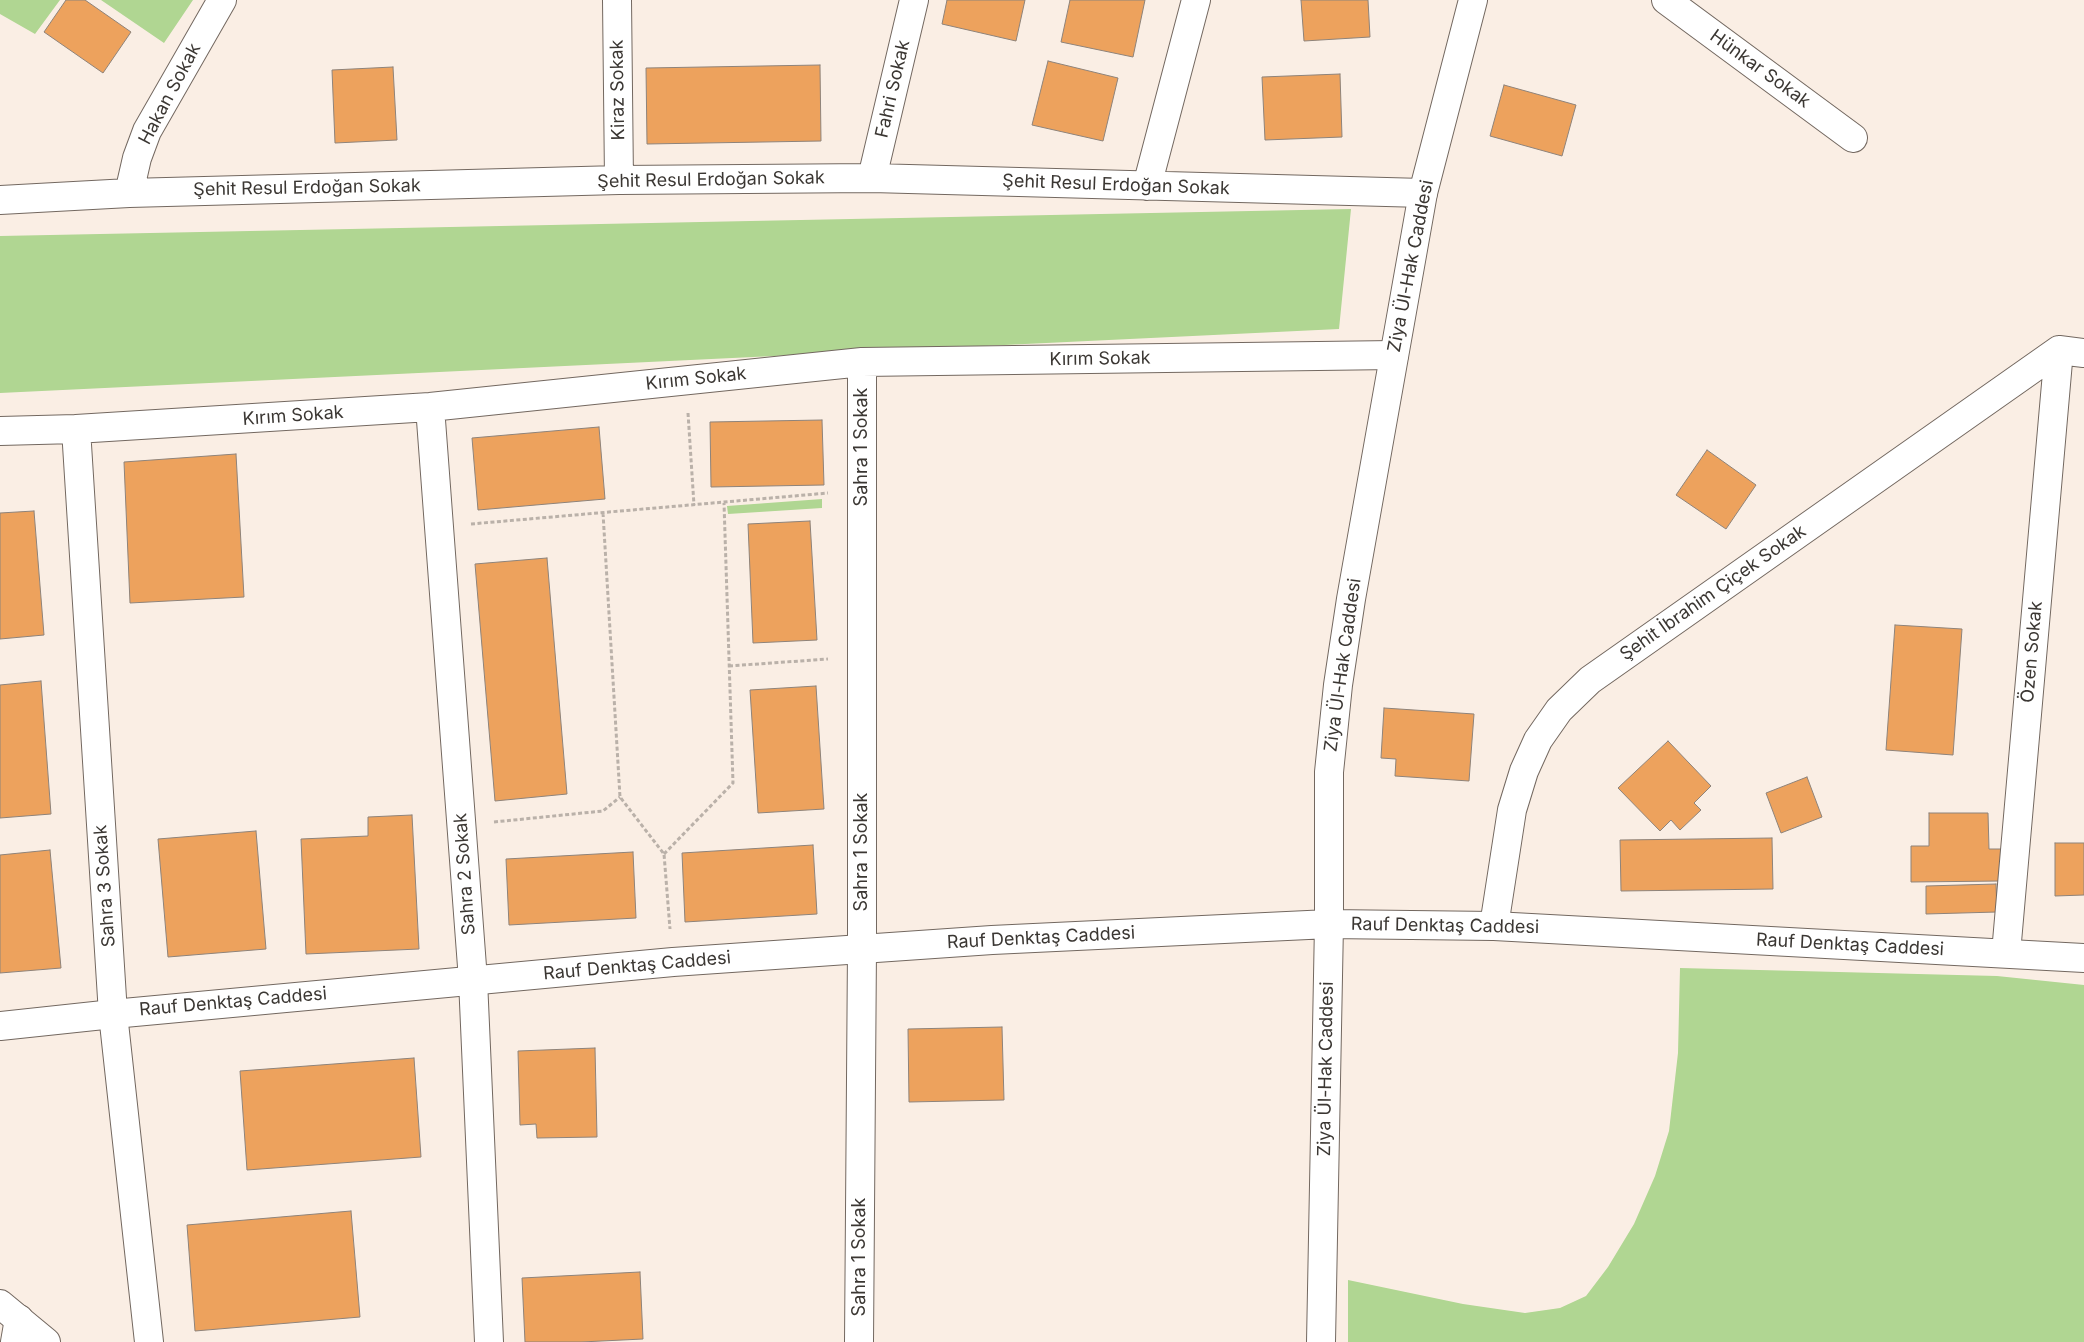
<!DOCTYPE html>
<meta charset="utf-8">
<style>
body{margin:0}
canvas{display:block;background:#faeee4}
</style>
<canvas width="2084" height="1342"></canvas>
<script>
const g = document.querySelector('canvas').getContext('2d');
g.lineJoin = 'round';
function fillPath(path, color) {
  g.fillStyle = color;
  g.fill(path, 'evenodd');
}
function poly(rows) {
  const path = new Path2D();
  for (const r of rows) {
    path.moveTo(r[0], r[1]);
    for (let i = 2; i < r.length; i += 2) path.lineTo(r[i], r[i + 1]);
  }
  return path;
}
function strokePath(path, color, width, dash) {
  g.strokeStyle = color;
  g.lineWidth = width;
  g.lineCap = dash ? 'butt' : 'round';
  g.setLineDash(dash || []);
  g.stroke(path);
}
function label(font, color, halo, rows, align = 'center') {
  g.font = font + ' Inter,sans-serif';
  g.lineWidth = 4;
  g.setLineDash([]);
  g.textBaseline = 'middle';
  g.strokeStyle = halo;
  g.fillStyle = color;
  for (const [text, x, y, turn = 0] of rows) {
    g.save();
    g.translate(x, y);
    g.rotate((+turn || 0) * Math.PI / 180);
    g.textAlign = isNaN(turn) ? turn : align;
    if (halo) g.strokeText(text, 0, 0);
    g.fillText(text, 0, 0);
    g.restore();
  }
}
fillPath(poly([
 [0,0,60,0,35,34,0,14],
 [101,0,193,0,164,43],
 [1351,209,1339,329,0,393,0,236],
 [822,499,822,508,728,514,727,506],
 [1680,968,1997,976,2084,985,2084,1342,1348,1342,1348,1280,1463,1304,1525,1313,1560,1308,1586,1296,1608,1267,1634,1224,1655,1176,1669,1131,1678,1053]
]), '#b0d692');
const building = poly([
 [66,0,85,0,131,32,103,73,44,32,66,0],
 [947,0,1025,0,1016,41,942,24,947,0],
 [1070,0,1145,0,1133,57,1061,42,1070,0],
 [1301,0,1368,0,1370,37,1304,41,1301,0],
 [1048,61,1118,78,1103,141,1032,125,1048,61],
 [820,65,821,141,647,144,646,68,820,65],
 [393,67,397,140,335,143,332,70,393,67],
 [1340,74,1342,137,1265,140,1262,77,1340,74],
 [1504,85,1576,105,1562,156,1490,136,1504,85],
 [822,420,824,485,711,487,710,422,822,420],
 [599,427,605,499,478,510,472,438,599,427],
 [1707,450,1756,485,1726,529,1676,495,1707,450],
 [236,454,244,597,130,603,124,462,236,454],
 [34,511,44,635,0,639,0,513,34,511],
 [810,521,817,640,753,643,748,524,810,521],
 [547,558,567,794,495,801,475,564,547,558],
 [1895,625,1962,629,1953,755,1886,750,1895,625],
 [41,681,51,814,0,818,0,685,41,681],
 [816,686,824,809,758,813,750,690,816,686],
 [1384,708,1474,714,1469,781,1395,776,1396,759,1381,758,1384,708],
 [1668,741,1711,786,1694,803,1701,810,1680,830,1671,820,1660,831,1618,788,1668,741],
 [1807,777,1822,817,1781,833,1766,793,1807,777],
 [1929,813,1988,813,1989,849,2001,849,2001,881,1911,882,1911,846,1929,846,1929,813],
 [412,815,419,949,306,954,301,839,368,836,368,817,412,815],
 [256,831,266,949,168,957,158,839,256,831],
 [1772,838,1773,889,1621,891,1620,840,1772,838],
 [2055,843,2084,843,2084,895,2055,896,2055,843],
 [813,845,817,914,685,922,682,853,813,845],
 [50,850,61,968,0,973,0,855,50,850],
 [633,852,636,918,509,925,506,859,633,852],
 [1996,884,1997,912,1926,914,1926,886,1996,884],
 [1002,1027,1004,1100,909,1102,908,1029,1002,1027],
 [595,1048,597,1137,537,1138,536,1124,520,1125,518,1051,595,1048],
 [414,1058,421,1157,247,1170,240,1071,414,1058],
 [351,1211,360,1317,195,1331,187,1225,351,1211],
 [640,1272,643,1339,581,1342,525,1342,522,1278,640,1272]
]);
fillPath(building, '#eda25d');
strokePath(building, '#8e837a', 1);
const minor = poly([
 [617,0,619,180],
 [1666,0,1853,138],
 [872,178,914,0],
 [1147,186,1196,0],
 [129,193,137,158,147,131,222,0],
 [0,200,129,193,619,180,872,178,1423,193],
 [2059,350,2084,353],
 [430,407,473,980,489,1342],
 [76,429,113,1014,149,1342],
 [0,431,76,429,430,407,862,362,1394,355],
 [1494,926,1512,810,1524,771,1538,740,1559,710,1590,680,2059,350],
 [2006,953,2059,350],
 [15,1342,19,1319],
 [859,1342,862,948,862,362]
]);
const tertiary = poly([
 [0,1026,113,1014,673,962,992,940,1329,924,1494,926,2084,958],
 [0,1304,46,1342],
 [1321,1342,1329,924,1329,772,1338,685,1351,599,1423,193,1473,0]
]);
strokePath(minor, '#736860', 30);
strokePath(tertiary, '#736860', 30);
strokePath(poly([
 [688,413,694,505],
 [603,513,620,797,664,854,670,929],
 [471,524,828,493],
 [729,666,828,659],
 [494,822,603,811,620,797],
 [664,854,733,783,724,503]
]), '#bab1a9', 3, [4, 2.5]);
strokePath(minor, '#fff', 28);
strokePath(tertiary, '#fff', 28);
label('18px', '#3b3733', '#fff', [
 ["Hünkar Sokak",1760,69,36],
 ["Fahri Sokak",893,89,-77],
 ["Kiraz Sokak",618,90,-91],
 ["Hakan Sokak",170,94,-62],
 ["Şehit Resul Erdoğan Sokak",711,180,-1],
 ["Şehit Resul Erdoğan Sokak",1116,185,2],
 ["Şehit Resul Erdoğan Sokak",307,188,-1],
 ["Ziya Ül-Hak Caddesi",1411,266,-79],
 ["Kırım Sokak",1100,359,-1],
 ["Kırım Sokak",696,379,-6],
 ["Kırım Sokak",293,416,-4],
 ["Sahra 1 Sokak",862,447,-90],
 ["Şehit İbrahim Çiçek Sokak",1713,593,-35],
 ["Özen Sokak",2032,652,-85],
 ["Ziya Ül-Hak Caddesi",1343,665,-82],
 ["Sahra 1 Sokak",862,852,-90],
 ["Sahra 2 Sokak",465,874,-94],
 ["Sahra 3 Sokak",105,886,-94],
 ["Rauf Denktaş Caddesi",1445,926,1],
 ["Rauf Denktaş Caddesi",1041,938,-3],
 ["Rauf Denktaş Caddesi",1850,945,3],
 ["Rauf Denktaş Caddesi",637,966,-5],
 ["Rauf Denktaş Caddesi",233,1002,-5],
 ["Ziya Ül-Hak Caddesi",1326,1069,-89],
 ["Sahra 1 Sokak",860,1257,-90]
]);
</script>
